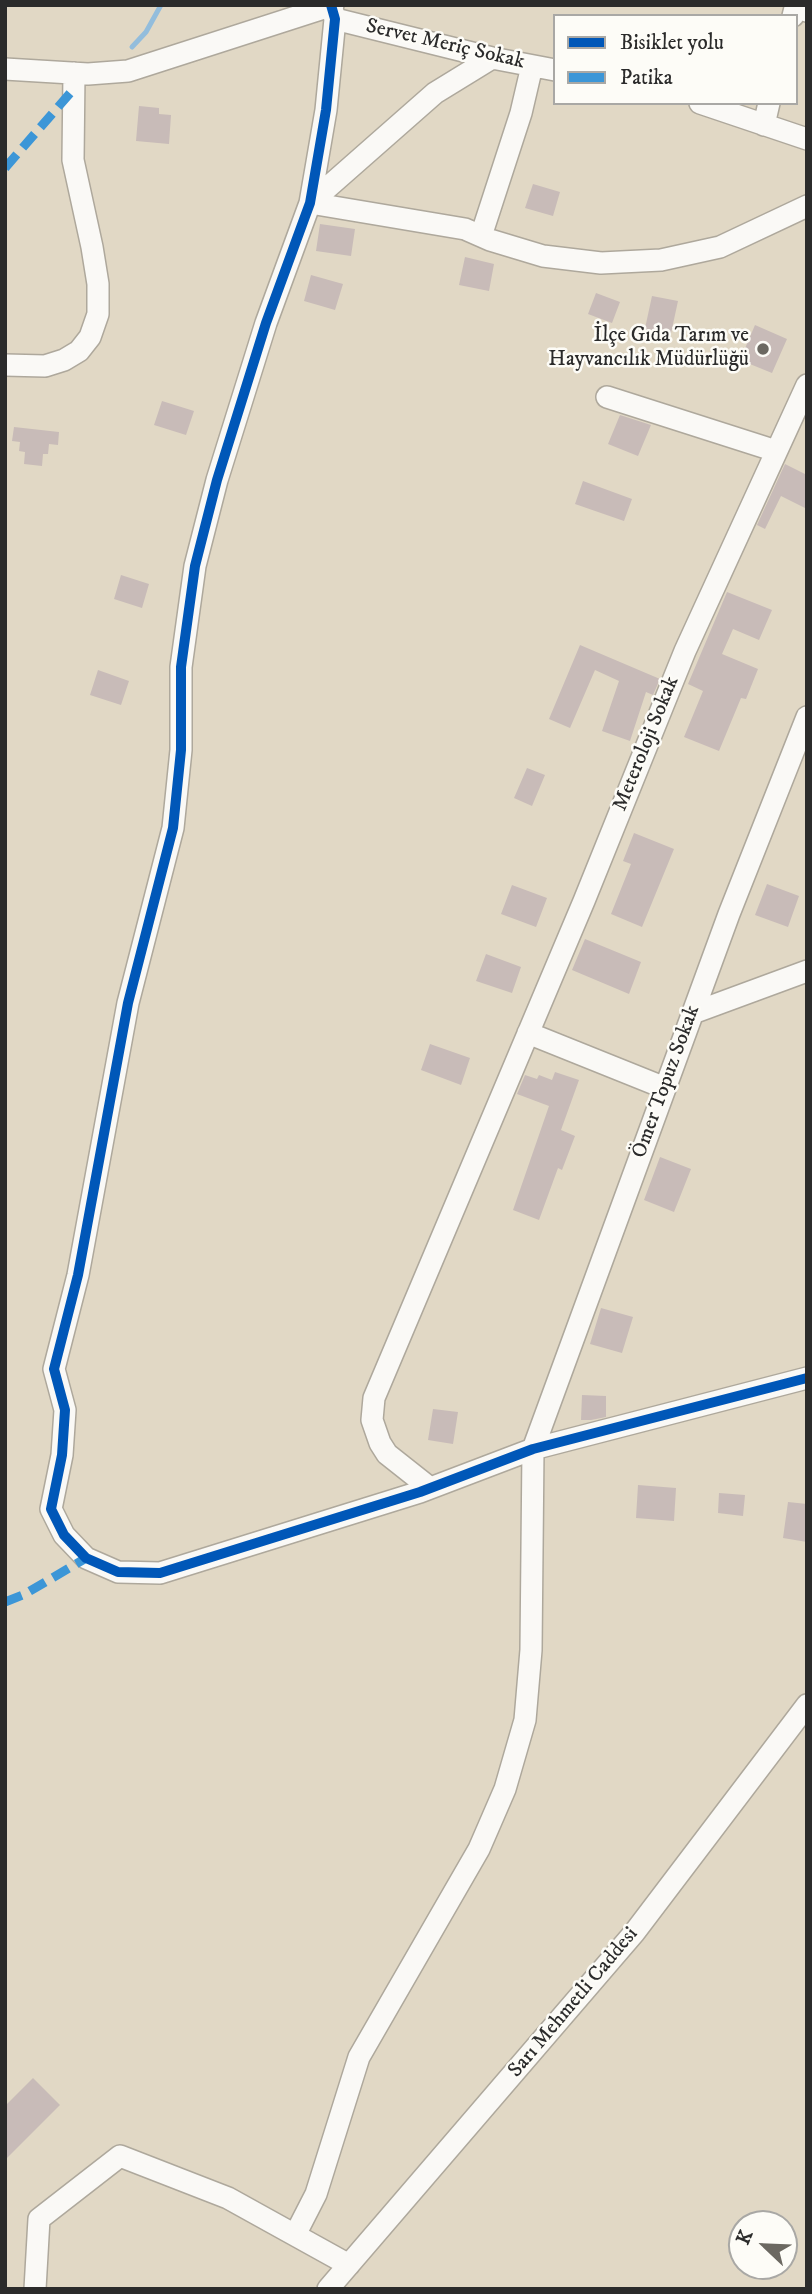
<!DOCTYPE html>
<meta charset="utf-8">
<style>
body{margin:0}
#map{position:relative;width:812px;height:2294px;overflow:hidden;background:#e1d8c5;font-family:"IM FELL DW Pica",serif}
canvas{display:block}
.frame{position:absolute;inset:0;border:7px solid #2b2b2b;pointer-events:none}
.legend{position:absolute;left:553px;top:14px;width:245px;height:91px;box-sizing:border-box;background:#fdfcf7;border:2px solid #a9a8a5;margin:0;padding:9px 12px;list-style:none;font-size:21px;color:#2b2b2b}
.legend li{display:flex;align-items:center;gap:14px;height:35px}
.legend b{width:35px;border:2px solid #a9a8a5}
.north{position:absolute;left:728px;top:2210px;width:70px;height:70px;box-sizing:border-box;background:#fdfcf7;border:2px solid #a9a8a5;border-radius:50%;rotate:293deg;font-size:19px;font-weight:700;line-height:28px;text-align:center;color:#2b2b2b}
.north::after{content:'';display:block;margin:auto;width:24px;height:32px;background:#6b6861;clip-path:polygon(50% 0,100% 100%,50% 72%,0 100%)}
</style>
<div id="map">
<canvas width="812" height="2294"></canvas>
<div class="frame"></div>
<ul class="legend">
<li><b style="height:9px;background:#0057b8"></b>Bisiklet yolu</li>
<li><b style="height:9px;background:#3c96d7"></b>Patika</li>
</ul>
<div class="north">K</div>
</div>
<script>
const g = document.querySelector('canvas').getContext('2d');
g.lineJoin = 'round';
function poly(rows) {
  const path = new Path2D();
  for (const r of rows) {
    path.moveTo(r[0], r[1]);
    for (let i = 2; i < r.length; i += 2) path.lineTo(r[i], r[i + 1]);
  }
  return path;
}
function strokePath(path, color, width, dash) {
  g.strokeStyle = color;
  g.lineWidth = width;
  g.lineCap = dash ? 'butt' : 'round';
  g.setLineDash(dash || []);
  g.stroke(path);
}
function fillPath(path, color) {
  g.fillStyle = color;
  g.fill(path, 'evenodd');
}
function label(font, color, halo, rows, align = 'center') {
  g.font = font + ' "IM FELL DW Pica",serif';
  g.lineWidth = 5;
  g.setLineDash([]);
  g.textBaseline = 'middle';
  g.strokeStyle = halo;
  g.fillStyle = color;
  for (const [text, x, y, turn = 0] of rows) {
    g.save();
    g.translate(x, y);
    g.rotate((+turn || 0) * Math.PI / 180);
    g.textAlign = isNaN(turn) ? turn : align;
    if (halo) g.strokeText(text, 0, 0);
    g.fillText(text, 0, 0);
    g.restore();
  }
}
strokePath(poly([
 [132,47,146,32,161,5]
]), '#93bddc', 5);
fillPath(poly([
 [139,106,159,108,159,114,171,115,169,144,136,141],
 [533,184,560,192,553,216,525,208],
 [320,224,355,229,351,256,316,251],
 [465,257,494,264,489,291,459,285],
 [311,275,343,284,335,310,304,301],
 [596,293,620,302,612,323,588,314],
 [652,296,678,301,670,338,644,333],
 [755,325,787,339,772,373,740,360],
 [162,401,194,411,186,435,154,425],
 [620,415,651,425,638,456,608,444],
 [14,427,59,432,58,445,49,444,48,454,43,454,42,466,24,464,25,452,19,451,20,442,12,441],
 [785,464,807,475,807,509,781,496,765,529,757,525],
 [583,481,632,499,624,521,575,504],
 [121,575,149,584,142,608,114,599],
 [727,592,772,610,759,640,733,629,722,654,758,669,746,699,741,698,719,751,684,737,703,691,688,684],
 [580,645,660,679,653,695,646,692,630,741,602,731,619,681,595,670,570,728,549,719],
 [98,670,129,681,121,705,90,695],
 [527,768,545,775,532,806,514,798],
 [634,833,674,849,642,927,611,914,631,864,623,861],
 [767,884,799,896,788,927,755,915],
 [512,885,547,898,536,927,501,914],
 [585,939,641,962,629,994,572,970],
 [486,954,521,967,512,993,476,981],
 [430,1044,470,1058,461,1085,421,1070],
 [555,1072,579,1080,561,1130,575,1136,562,1170,558,1168,539,1220,513,1210,549,1106,517,1094,525,1075,537,1079,539,1075,552,1080],
 [660,1157,691,1169,674,1212,644,1200],
 [601,1308,633,1317,622,1353,590,1344],
 [582,1395,606,1396,606,1417,591,1420,581,1420],
 [433,1409,458,1412,453,1444,428,1440],
 [638,1485,676,1488,674,1521,636,1518],
 [719,1493,745,1495,743,1516,718,1513],
 [788,1502,807,1504,807,1542,783,1538],
 [33,2078,60,2105,5,2160,5,2106]
]), '#c8bbb8');
const minor = poly([
 [331,5,335,19,326,110,310,203,266,323,217,480,195,566,181,667,181,750,173,828,128,1003,78,1275,54,1369,65,1410,62,1455,51,1509,64,1535,86,1558,118,1572,160,1573,420,1492,533,1449,807,1378],
 [793,16,795,8,807,11],
 [335,19,492,58,555,70],
 [5,69,88,74,128,71,333,5],
 [700,103,807,139],
 [764,125,769,103],
 [310,203,465,229,490,240,543,256,601,263,661,260,720,247,807,206],
 [310,203,435,93,492,58],
 [481,236,521,113,532,66],
 [5,365,45,366,64,360,79,351,90,337,98,314,98,284,92,247,73,160,74,73],
 [607,397,776,451],
 [693,1013,807,971],
 [528,1033,665,1088],
 [430,1488,387,1454,380,1443,372,1420,374,1398,584,901,685,651,807,385],
 [295,2235,316,2194,359,2057,479,1849,505,1789,525,1720,531,1650,533,1449,729,914,807,717],
 [35,2289,39,2219,120,2156,228,2198,349,2265],
 [328,2289,634,1933,807,1705]
]);
strokePath(minor, '#aea89c', 24);
strokePath(minor, '#faf9f6', 21);
strokePath(poly([
 [5,168,72,91],
 [5,1602,25,1594,86,1558]
]), '#3c96d7', 9, [18, 9]);
strokePath(poly([
 [331,5,335,19,326,110,310,203,266,323,217,480,195,566,181,667,181,750,173,828,128,1003,78,1275,54,1369,65,1410,62,1455,51,1509,64,1535,86,1558,118,1572,160,1573,420,1492,533,1449,807,1378]
]), '#0057b8', 10);
for (const [x, y, r, color] of [
 [763,349,7,"#6b6861"]
]) {
  const dot = new Path2D();
  dot.arc(x, y, r, 0, 2 * Math.PI);
  g.fillStyle = color;
  g.fill(dot);
  strokePath(dot, '#fdfcf7', 2.5);
}
label('21px', '#2b2b2b', '#fdfcf7', [
 ["Servet Meriç Sokak",445,45,13],
 ["Meteroloji Sokak",647,744,-68],
 ["Ömer Topuz Sokak",667,1082,-70],
 ["Sarı Mehmetli Caddesi",574,2003,-50]
]);
label('21px', '#2b2b2b', '#fdfcf7', [
 ["İlçe Gıda Tarım ve",749,337],
 ["Hayvancılık Müdürlüğü",749,361]
], 'right');
</script>
